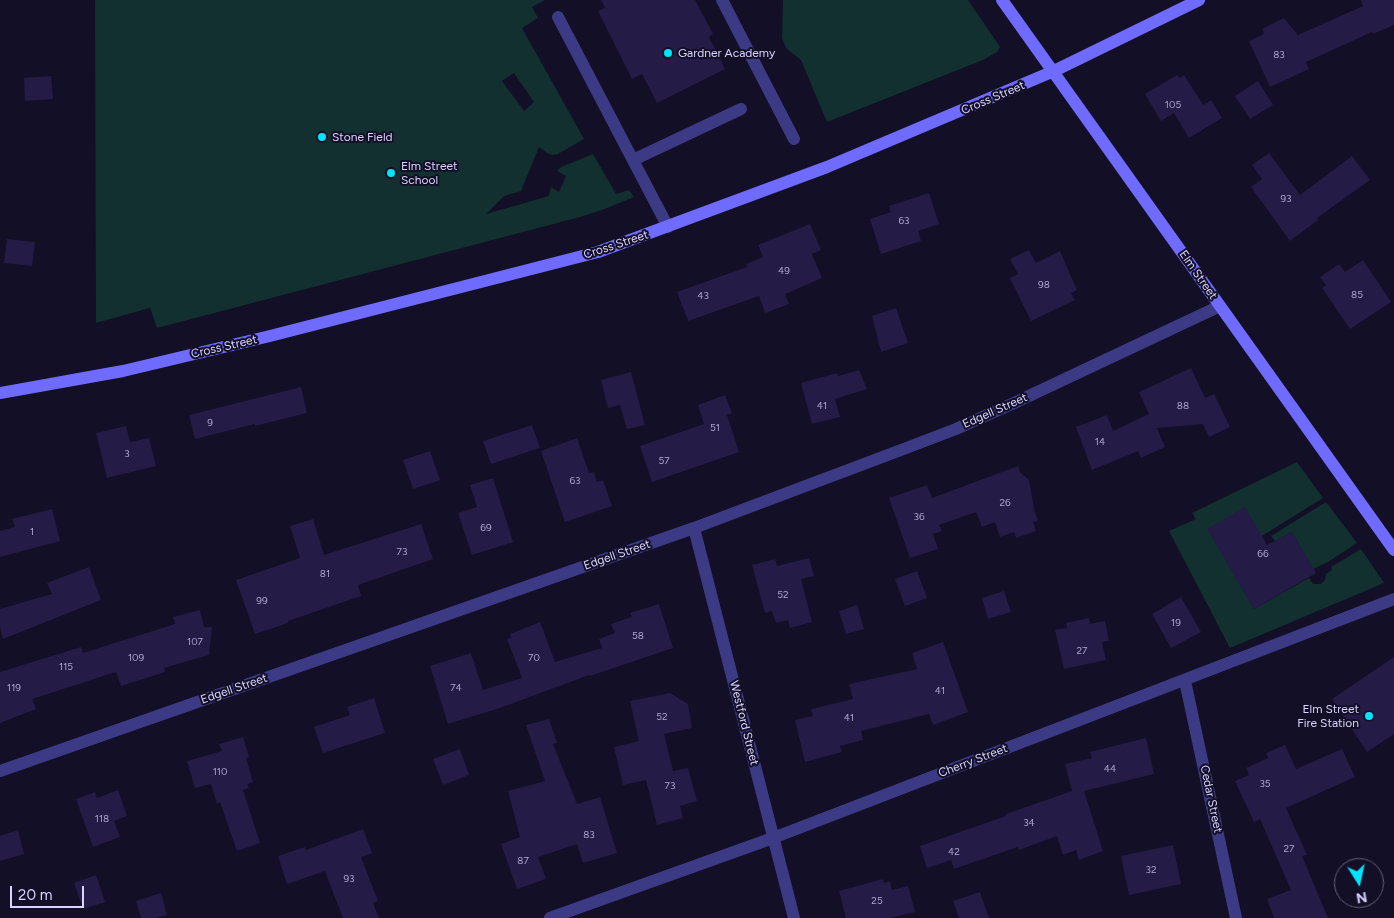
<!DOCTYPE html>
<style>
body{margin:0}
#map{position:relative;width:1394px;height:918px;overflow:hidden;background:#130f26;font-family:Figtree,sans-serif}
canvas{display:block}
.north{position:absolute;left:1334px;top:858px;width:50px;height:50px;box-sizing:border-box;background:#130f26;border:1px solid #625e7d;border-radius:50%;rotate:170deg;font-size:14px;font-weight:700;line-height:20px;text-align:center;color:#d9d4ff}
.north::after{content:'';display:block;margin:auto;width:18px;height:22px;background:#00e5ff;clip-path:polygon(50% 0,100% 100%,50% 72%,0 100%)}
.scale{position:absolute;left:10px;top:886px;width:74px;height:22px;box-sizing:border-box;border:2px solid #d9d4ff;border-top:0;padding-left:6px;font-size:15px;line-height:18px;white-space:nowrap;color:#d9d4ff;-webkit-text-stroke:4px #130f26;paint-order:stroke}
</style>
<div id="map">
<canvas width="1394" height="918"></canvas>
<div class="north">N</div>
<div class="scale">20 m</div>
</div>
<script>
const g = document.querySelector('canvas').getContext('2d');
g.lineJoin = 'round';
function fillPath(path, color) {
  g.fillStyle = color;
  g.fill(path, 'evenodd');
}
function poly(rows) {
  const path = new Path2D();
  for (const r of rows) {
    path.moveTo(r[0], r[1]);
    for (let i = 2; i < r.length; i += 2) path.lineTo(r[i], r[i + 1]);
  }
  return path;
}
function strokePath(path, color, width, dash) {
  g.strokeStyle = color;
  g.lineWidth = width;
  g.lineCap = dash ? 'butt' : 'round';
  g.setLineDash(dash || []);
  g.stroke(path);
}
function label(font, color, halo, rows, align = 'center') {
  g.font = font + ' Figtree,sans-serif';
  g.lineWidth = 4;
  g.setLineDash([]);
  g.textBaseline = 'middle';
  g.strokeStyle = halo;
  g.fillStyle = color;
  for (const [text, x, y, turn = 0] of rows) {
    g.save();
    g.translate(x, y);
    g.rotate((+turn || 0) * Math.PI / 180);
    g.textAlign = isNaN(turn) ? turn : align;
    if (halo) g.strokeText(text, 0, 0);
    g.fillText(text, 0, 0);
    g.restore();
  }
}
fillPath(poly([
 [95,0,545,0,532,7,538,18,522,28,584,139,558,154,552,155,547,153,539,147,521,191,504,196,486,214,549,196,551,187,559,192,566,176,557,171,561,167,593,154,616,194,629,190,634,197,602,210,580,217,157,328,150,308,96,323],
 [514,73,534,102,524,111,502,81],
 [783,0,968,0,1000,47,997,52,983,60,827,122,801,60,786,48,782,38],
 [1297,462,1323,498,1262,536,1208,529,1254,609,1309,578,1313,584,1321,584,1325,580,1326,574,1332,570,1331,567,1361,549,1384,583,1230,648,1169,531,1196,519,1192,513],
 [1326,502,1357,543,1328,562,1313,569,1292,532,1275,541,1271,536]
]), '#12302f');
fillPath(poly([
 [601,0,695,0,713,34,709,37,725,69,657,103,642,74,632,79,598,11,605,8],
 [1361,0,1394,0,1394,25,1373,34,1372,32,1306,62,1309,69,1270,87,1249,41,1264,34,1262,29,1284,18,1298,35,1363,6],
 [1177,75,1180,78,1184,75,1203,105,1211,100,1222,118,1189,138,1174,113,1161,121,1145,94],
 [51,76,53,99,25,101,24,78],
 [1258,81,1273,105,1250,119,1235,96],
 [1269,153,1300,195,1352,156,1370,180,1317,218,1318,220,1290,241,1251,187,1262,179,1252,165],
 [929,193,939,224,918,231,921,241,881,254,870,219,891,212,889,206],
 [810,224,821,250,812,254,822,278,785,294,789,304,765,313,759,296,688,321,677,292,747,267,746,264,763,257,758,245],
 [7,239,35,242,32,266,4,263],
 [1029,250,1036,263,1060,251,1077,290,1071,293,1075,300,1031,321,1010,278,1018,274,1010,259],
 [1363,260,1391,302,1350,329,1322,288,1326,285,1320,277,1339,264,1345,272],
 [896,308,908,343,881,352,872,316],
 [1191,368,1205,398,1214,394,1230,427,1209,437,1203,424,1157,428,1165,447,1141,458,1138,451,1092,470,1076,427,1107,415,1113,431,1149,414,1139,392],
 [859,370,867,389,835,399,840,417,812,424,801,383,837,373,838,376],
 [631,372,645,425,627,429,620,405,608,408,601,380],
 [301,387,307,413,255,426,255,424,195,439,189,415],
 [725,395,732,413,727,415,739,452,652,482,640,446,704,424,698,405],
 [532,425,540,448,491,464,483,441],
 [126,426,130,442,149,438,156,466,107,478,96,433],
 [577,438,589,473,594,472,597,482,603,480,612,506,565,522,541,451],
 [430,451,440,480,413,489,403,460],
 [1018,466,1020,472,1029,480,1034,509,1038,521,1033,522,1036,531,1016,538,1014,532,1000,537,995,522,982,527,976,512,939,525,942,531,933,534,938,549,910,558,889,498,927,485,932,498],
 [493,478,513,542,472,555,458,513,477,507,470,485],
 [1245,507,1267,545,1292,532,1316,573,1254,609,1207,529],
 [52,509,60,541,0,557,0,531,15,527,12,519],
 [313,519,324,555,421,524,433,559,358,585,361,596,288,621,288,623,255,634,236,580,300,558,290,526],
 [809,558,814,576,801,579,812,622,790,628,788,620,776,623,772,611,765,613,752,565,775,559,777,566],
 [89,567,101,600,3,639,0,627,0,609,52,594,47,583],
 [917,571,927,598,905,606,895,579],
 [1004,591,1011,612,988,619,982,598],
 [1181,597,1201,632,1171,648,1152,614],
 [659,604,673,648,590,676,589,675,500,708,448,724,430,666,471,653,483,690,522,678,507,639,511,638,510,634,540,622,555,662,602,648,599,639,615,633,611,624,632,617,630,613],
 [857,605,864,629,846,634,839,611],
 [200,610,204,627,212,627,209,655,164,668,165,672,121,686,116,672,32,699,36,709,0,723,0,672,81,647,83,653,175,624,173,617],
 [1089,618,1090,624,1105,621,1109,641,1102,642,1106,660,1064,669,1055,630,1067,628,1066,623],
 [943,642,968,712,933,725,929,714,861,731,863,740,840,746,842,752,805,762,795,720,813,716,811,709,853,699,849,684,917,669,912,653],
 [1394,657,1394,734,1367,752,1332,699],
 [670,693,688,704,692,728,664,734,673,771,688,768,697,801,680,806,683,818,657,825,646,780,623,785,614,747,639,741,630,701],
 [374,698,385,733,323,753,314,727,350,715,347,707],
 [549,719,557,743,553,744,577,804,600,797,617,853,583,863,577,844,538,857,546,879,517,889,501,844,520,837,508,791,545,781,526,725],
 [243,737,249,757,246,758,253,782,247,784,249,788,243,790,260,843,237,851,220,802,217,804,211,784,195,788,187,761,222,751,219,744],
 [1146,738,1154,774,1084,791,1103,851,1079,860,1076,850,1063,855,1057,836,1019,850,1018,847,954,869,951,860,927,868,920,846,1006,816,1006,814,1072,791,1065,764,1092,758,1090,752],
 [1285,745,1296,769,1342,749,1355,777,1286,808,1307,855,1302,856,1328,918,1274,918,1267,899,1291,890,1260,819,1254,822,1235,781,1249,775,1246,768,1268,758,1266,753],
 [460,749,469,775,443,785,433,759],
 [118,790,127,816,114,821,120,837,93,847,76,799,95,792,97,798],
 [363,829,372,853,361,857,378,901,373,903,379,918,343,918,325,871,287,884,278,856,305,847,306,850],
 [18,830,24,854,0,861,0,836],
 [1173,845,1181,884,1129,895,1121,856],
 [96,875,105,902,83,909,74,883],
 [883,879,884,883,890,881,892,890,908,886,915,912,890,918,846,918,839,891],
 [980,892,989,918,959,918,953,901],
 [161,893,167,915,156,918,141,918,136,901]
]), '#241b47');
strokePath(poly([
 [722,0,794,139],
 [558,17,668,227],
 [633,160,741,109]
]), '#3d3a85', 12);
strokePath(poly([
 [694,528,794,918],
 [1185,681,1236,918],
 [0,771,694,528,901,450,956,429,1014,403,1220,306],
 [550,918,773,838,1394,599]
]), '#3d3a85', 12);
strokePath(poly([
 [1002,0,1394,550],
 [0,393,123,371,270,336,598,252,827,167,1054,71,1199,0]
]), '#6f6bff', 12);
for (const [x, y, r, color] of [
 [668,53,5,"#00e5ff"],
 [322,137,5,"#00e5ff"],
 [391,173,5,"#00e5ff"],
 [1369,716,5,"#00e5ff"]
]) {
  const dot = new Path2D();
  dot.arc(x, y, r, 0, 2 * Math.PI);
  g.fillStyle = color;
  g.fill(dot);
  strokePath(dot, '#130f26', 2);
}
label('10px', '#aca6d1', null, [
 ["83",1279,55],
 ["105",1173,105],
 ["93",1286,199],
 ["63",904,221],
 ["49",784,271],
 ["98",1044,285],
 ["85",1357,295],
 ["43",703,296],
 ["41",822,406],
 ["88",1183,406],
 ["9",210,423],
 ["51",715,428],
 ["14",1100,442],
 ["3",127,454],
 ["57",664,461],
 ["63",575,481],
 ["26",1005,503],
 ["36",919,517],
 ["69",486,528],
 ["1",32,532],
 ["73",402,552],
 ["66",1263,554],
 ["81",325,574],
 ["52",783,595],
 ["99",262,601],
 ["19",1176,623],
 ["58",638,636],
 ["107",195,642],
 ["27",1082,651],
 ["109",136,658],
 ["70",534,658],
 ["115",66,667],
 ["119",14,688],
 ["74",456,688],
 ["41",940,691],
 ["52",662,717],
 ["41",849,718],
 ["44",1110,769],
 ["110",220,772],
 ["35",1265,784],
 ["73",670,786],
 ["118",102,819],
 ["34",1029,823],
 ["83",589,835],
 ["27",1289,849],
 ["42",954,852],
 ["87",523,861],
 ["32",1151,870],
 ["93",349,879],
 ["25",877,901]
]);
label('12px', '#d9d4ff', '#130f26', [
 ["Gardner Academy",678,53],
 ["Stone Field",332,137],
 ["Elm Street",401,166],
 ["School",401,180],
 ["Elm Street",1359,709,"right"],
 ["Fire Station",1359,723,"right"]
], 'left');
label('12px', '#d9d4ff', '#130f26', [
 ["Cross Street",993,98,-23],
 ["Cross Street",616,245,-18],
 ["Elm Street",1198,275,55],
 ["Cross Street",224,347,-13],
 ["Edgell Street",995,411,-24],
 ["Edgell Street",617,555,-19],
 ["Edgell Street",234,689,-19],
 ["Westford Street",744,723,76],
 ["Cherry Street",973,761,-21],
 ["Cedar Street",1211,799,78]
]);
</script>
